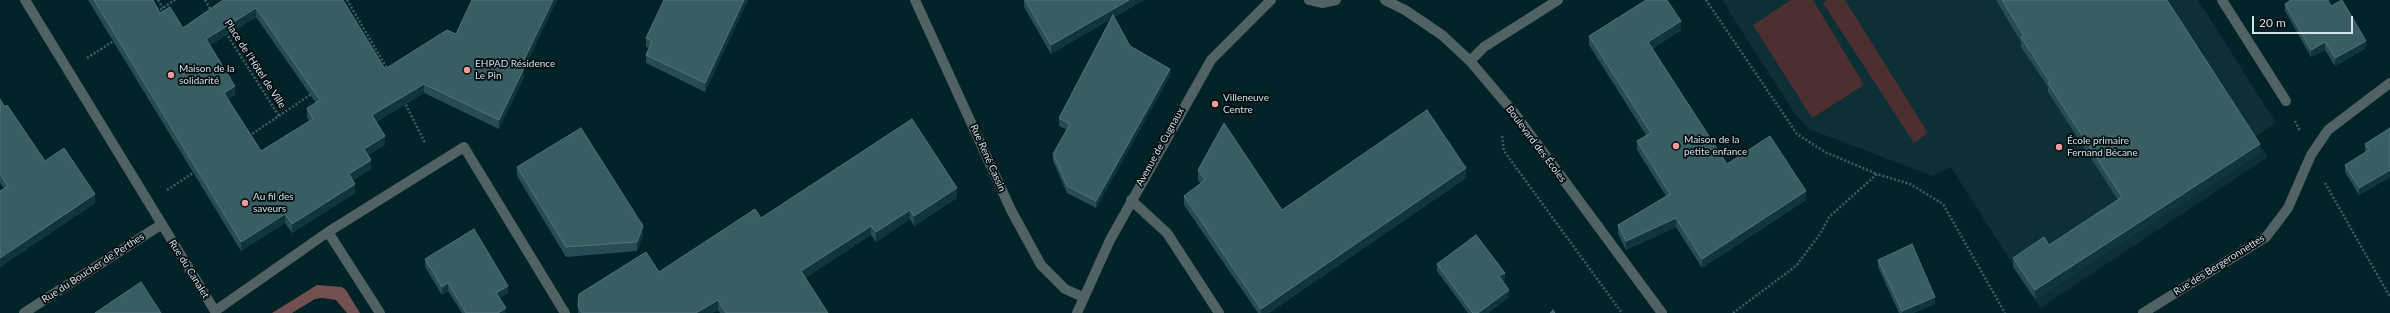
<!DOCTYPE html>
<meta charset="utf-8">
<style>
body{margin:0}
#map{position:relative;width:2390px;height:313px;overflow:hidden;background:#002328;font-family:Lato,sans-serif}
canvas{display:block}
.scale{position:absolute;left:2252px;top:16px;width:101px;height:18px;box-sizing:border-box;border:2px solid #d2e5e8;border-top:0;padding-left:5px;font-size:12px;line-height:14px;white-space:nowrap;color:#d2e5e8;-webkit-text-stroke:3px #010a0c;paint-order:stroke}
</style>
<div id="map">
<canvas width="2390" height="313"></canvas>
<div class="scale">20 m</div>
</div>
<script>
const g = document.querySelector('canvas').getContext('2d');
g.lineJoin = 'round';
function fillPath(path, color) {
  g.fillStyle = color;
  g.fill(path, 'evenodd');
}
function poly(rows) {
  const path = new Path2D();
  for (const r of rows) {
    path.moveTo(r[0], r[1]);
    for (let i = 2; i < r.length; i += 2) path.lineTo(r[i], r[i + 1]);
  }
  return path;
}
function strokePath(path, color, width, dash) {
  g.strokeStyle = color;
  g.lineWidth = width;
  g.lineCap = dash ? 'butt' : 'round';
  g.setLineDash(dash || []);
  g.stroke(path);
}
function label(font, color, halo, rows, align = 'center') {
  g.font = font + ' Lato,sans-serif';
  g.lineWidth = 3.5;
  g.setLineDash([]);
  g.textBaseline = 'middle';
  g.strokeStyle = halo;
  g.fillStyle = color;
  for (const [text, x, y, turn = 0] of rows) {
    g.save();
    g.translate(x, y);
    g.rotate((+turn || 0) * Math.PI / 180);
    g.textAlign = isNaN(turn) ? turn : align;
    if (halo) g.strokeText(text, 0, 0);
    g.fillText(text, 0, 0);
    g.restore();
  }
}
fillPath(poly([
 [1722,0,2198,0,2276,123,2255,137,2268,157,2040,308,1951,167,1933,176,1809,129,1793,111]
]), '#0c3035');
fillPath(poly([
 [1791,0,1813,0,1864,85,1812,118,1753,25],
 [1828,0,1845,0,1928,133,1914,143,1823,3]
]), '#4d2f2f');
fillPath(poly([
 [317,285,342,287,346,290,360,313,347,313,336,300,322,298,315,299,292,313,272,313]
]), '#725050');
strokePath(poly([
 [158,0,163,8],
 [205,0,212,12],
 [347,0,388,70],
 [1706,0,1797,134,1825,152,1877,174],
 [157,12,175,0],
 [226,33,279,116],
 [87,58,115,40],
 [404,101,425,143],
 [2295,121,2300,131],
 [249,136,313,93],
 [1502,136,1504,151,1622,313],
 [2325,183,2390,297],
 [167,190,196,171],
 [1733,313,1796,266,1820,234,1829,217,1877,174,1910,184,1943,204,2005,313]
]), '#3f5d62', 2.5, [2, 2]);
strokePath(poly([
 [25,0,215,311,328,232,464,147,565,313],
 [915,0,1011,210,1041,265,1065,289,1083,297],
 [1309,0,1322,3,1336,0],
 [1385,0,1405,10,1442,35,1470,61,1515,114,1662,313],
 [2222,0,2286,101],
 [1470,61,1484,47,1558,0],
 [1131,200,1167,233,1219,313],
 [328,232,380,313],
 [24,313,162,224],
 [1077,313,1110,240,1211,60,1271,0],
 [2143,313,2266,237,2288,208,2311,155,2328,130,2390,83]
]), '#516265', 10);
fillPath(poly([
 [88,0,153,0,160,13,183,28,223,0,343,0,385,69,456,34,472,0,557,0,524,69,524,77,499,129,424,93,376,122,385,145,368,155,371,169,353,180,355,193,292,233,285,223,241,251],
 [256,17,316,103,307,108,307,117,309,121,261,151,228,99,235,95,210,45],
 [748,0,705,92,646,63,646,55,649,48,646,47,646,38],
 [1024,0,1144,0,1114,17,1130,46,1170,76,1096,208,1067,193,1053,161,1053,154,1067,130,1059,126,1059,118,1111,19,1051,54,1024,7],
 [1996,0,2167,0,2260,153,2035,299,2013,267,2013,258,2049,245,2118,200,2048,92,2048,87,2021,47,2021,42],
 [2285,4,2331,6,2366,48,2335,66,2325,50,2311,57,2285,11],
 [1681,30,1652,49,1727,164,1806,200,1702,268,1676,227,1626,250,1618,234,1618,225,1666,196,1637,150,1637,141,1646,135,1589,45,1589,36],
 [0,99,5,107,45,161,95,203,0,267,0,191,4,188,0,183],
 [2390,128,2390,177,2359,195,2345,172,2345,165,2366,152,2365,151,2365,144],
 [517,167,643,236,637,251,566,257,517,176],
 [1198,170,1282,210,1466,178,1269,313,1258,313,1184,205,1184,196,1201,184,1198,180],
 [957,198,914,226,910,219,876,242,871,235,805,278,828,313,720,313,718,310,712,313,578,313,578,306,659,272,761,218],
 [425,259,508,293,500,298,506,313,462,313,448,291,442,295,425,267],
 [1878,260,1935,304,1913,313,1899,313,1878,267],
 [1437,264,1505,280,1503,281,1509,297,1488,313,1468,313,1437,271]
]), '#254d53');
fillPath(poly([
 [553,0,557,0,524,69,524,77,499,129,499,120,521,66],
 [744,0,748,0,705,92,705,83],
 [1129,0,1144,0,1051,54,1051,45],
 [256,8,256,17,206,48,206,39],
 [1681,21,1681,30,1648,51,1648,42],
 [2366,41,2366,48,2335,66,2335,58],
 [2325,42,2325,50,2311,57,2311,50],
 [1170,69,1170,76,1096,208,1096,201],
 [424,84,424,93,372,124,372,115],
 [235,86,235,95,224,101,224,93],
 [385,136,385,145,364,158,364,149],
 [2260,144,2260,153,2035,299,2035,290],
 [371,160,371,169,349,183,349,174],
 [1466,168,1466,178,1269,313,1261,313,1261,309],
 [2390,170,2390,177,2359,195,2359,188],
 [355,184,355,193,292,233,292,224],
 [957,188,957,198,914,226,914,216],
 [1806,191,1806,200,1702,268,1702,259],
 [95,194,95,203,0,267,0,258],
 [910,210,910,219,876,242,876,232],
 [285,214,285,223,241,251,241,242],
 [1676,218,1676,227,1626,250,1626,241],
 [643,226,643,236,637,251,637,242],
 [871,226,871,235,801,281,801,271],
 [1505,273,1505,280,1499,283,1499,276],
 [448,283,448,291,442,295,442,287],
 [508,286,508,293,496,300,496,293],
 [1509,290,1509,297,1488,313,1478,313],
 [1935,297,1935,304,1913,313,1902,313,1902,311],
 [718,300,718,310,712,313,696,313],
 [506,308,506,313,498,313]
]), '#0e363b');
const building = poly([
 [94,0,153,0,160,13,170,7,183,28,223,0,343,0,385,69,447,30,456,34,472,0,553,0,521,66,524,68,499,120,424,84,372,115,385,136,364,149,371,160,349,174,355,184,292,224,285,214,241,242,94,0],
 [256,8,320,100,307,108,313,119,261,151,224,93,235,86,206,39,256,8],
 [664,0,744,0,705,83,646,55,652,41,646,38,664,0],
 [1025,0,1129,0,1051,45,1025,0],
 [1646,0,1667,0,1681,21,1648,42,1727,164,1770,136,1806,191,1702,259,1676,218,1626,241,1618,225,1670,194,1637,141,1651,133,1589,36,1646,0],
 [2002,0,2167,0,2260,144,2035,290,2013,258,2044,237,2049,245,2122,197,2048,83,2050,82,2021,37,2024,36,2002,0],
 [2291,0,2328,0,2331,6,2342,0,2366,41,2335,58,2325,42,2311,50,2285,4,2291,0],
 [1113,15,1130,46,1170,69,1096,201,1067,186,1053,154,1070,124,1059,118,1113,15],
 [0,99,5,107,7,105,45,161,64,148,95,194,0,258,0,191,8,186,0,174,0,99],
 [1427,110,1466,168,1261,309,1184,196,1205,180,1198,170,1224,123,1282,210,1427,110],
 [912,119,957,188,914,216,910,210,876,232,871,226,801,271,828,313,726,313,718,300,696,313,582,313,578,306,579,294,646,252,659,272,755,209,761,218,912,119],
 [581,128,643,226,637,242,566,247,517,167,581,128],
 [2390,128,2390,170,2359,188,2345,165,2369,150,2365,144,2390,128],
 [474,229,508,286,496,293,506,308,498,313,466,313,448,283,442,287,425,259,474,229],
 [1476,235,1505,273,1499,276,1509,290,1478,313,1473,313,1437,264,1476,235],
 [1912,244,1935,297,1902,311,1878,260,1912,244],
 [141,282,161,313,95,313,141,282],
 [1553,310,1555,313,1550,313,1553,310]
]);
fillPath(building, '#385e63');
strokePath(building, '#507378', 1);
for (const [x, y, r, color] of [
 [467,70,4,"#f59b9d"],
 [171,75,4,"#f59b9d"],
 [1215,104,4,"#f59b9d"],
 [1676,146,4,"#f59b9d"],
 [2059,147,4,"#f59b9d"],
 [245,203,4,"#f59b9d"]
]) {
  const dot = new Path2D();
  dot.arc(x, y, r, 0, 2 * Math.PI);
  g.fillStyle = color;
  g.fill(dot);
  strokePath(dot, '#010a0c', 1.5);
}
label('10px', '#d2e5e8', '#010a0c', [
 ["Place de l'Hôtel de Ville",255,64,57],
 ["Boulevard des Écoles",1536,144,53],
 ["Avenue de Cugnaux",1160,147,-61],
 ["Rue René Cassin",988,158,66],
 ["Rue des Bergeronnettes",2219,265,-32],
 ["Rue du Boucher de Perthes",93,268,-33],
 ["Rue du Canalet",189,269,58]
]);
label('10px', '#d2e5e8', '#010a0c', [
 ["EHPAD Résidence",475,64],
 ["Le Pin",475,76],
 ["Maison de la",179,69],
 ["solidarité",179,81],
 ["Villeneuve",1223,98],
 ["Centre",1223,110],
 ["Maison de la",1684,140],
 ["petite enfance",1684,152],
 ["École primaire",2067,141],
 ["Fernand Bécane",2067,153],
 ["Au fil des",253,197],
 ["saveurs",253,209]
], 'left');
</script>
